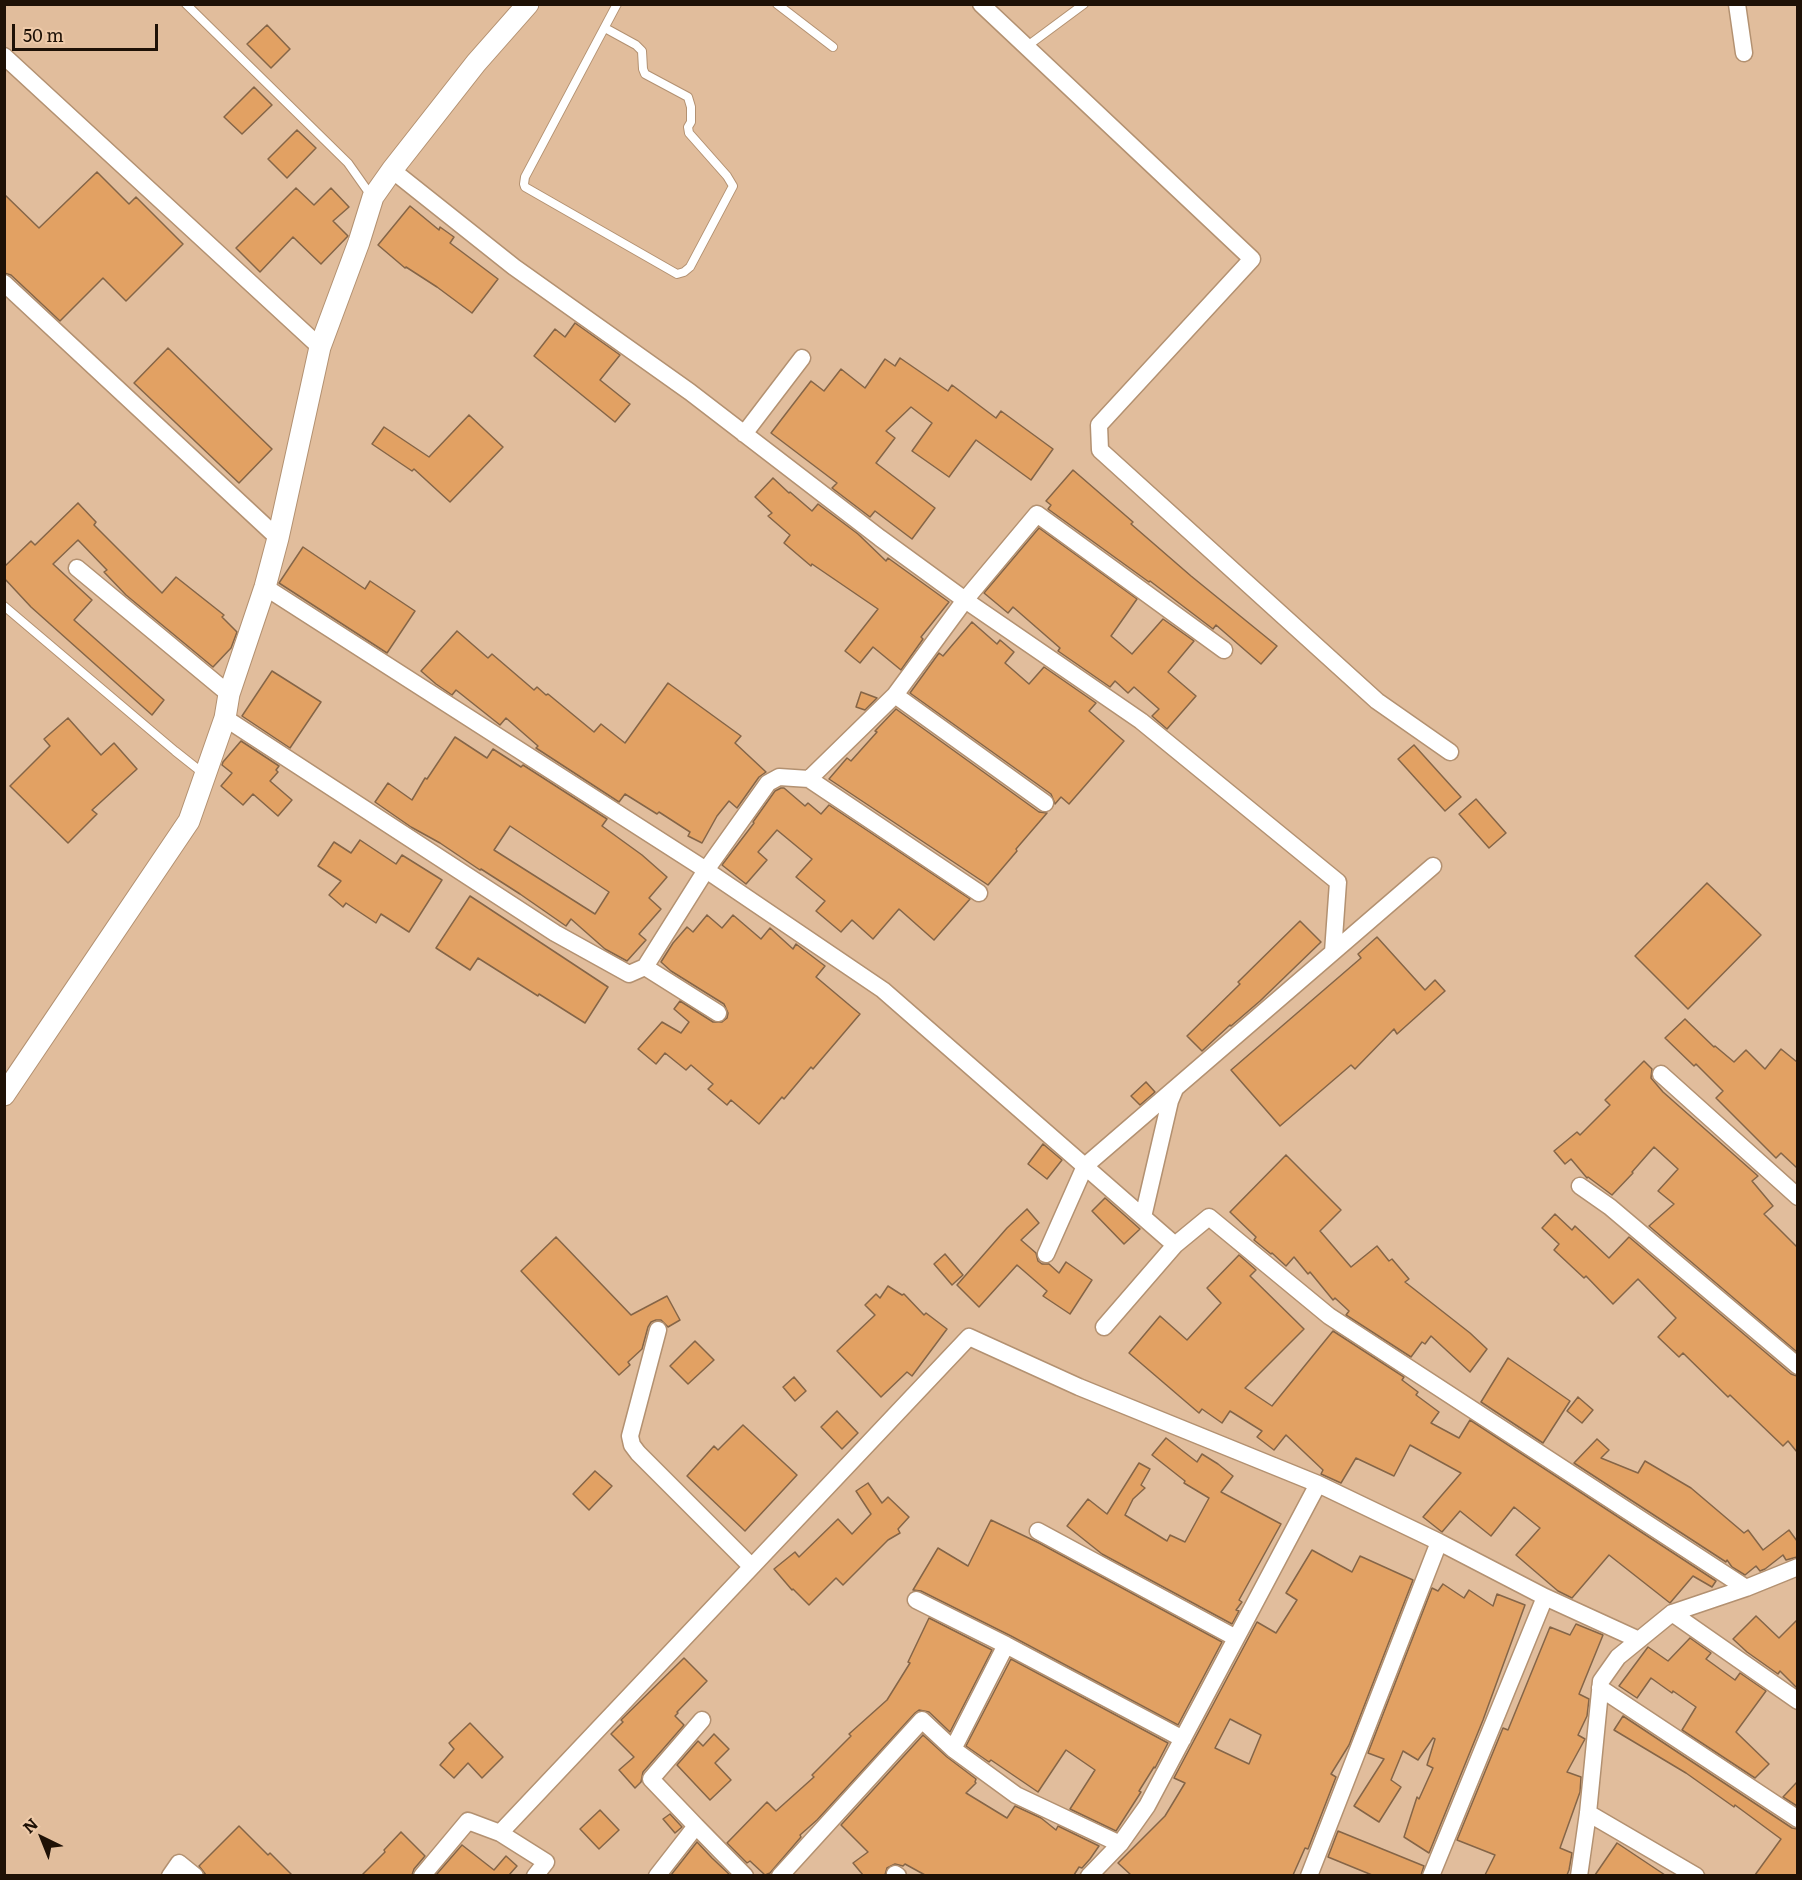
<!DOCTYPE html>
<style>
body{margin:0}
#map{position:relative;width:1802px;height:1880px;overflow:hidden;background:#e1bd9c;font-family:Literata,serif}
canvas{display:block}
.frame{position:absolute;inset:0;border:6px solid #1e1106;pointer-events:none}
.north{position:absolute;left:12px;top:1808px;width:60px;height:60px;-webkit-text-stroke:4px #eecaa9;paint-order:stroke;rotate:317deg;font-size:16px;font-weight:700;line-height:24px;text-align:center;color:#1e1106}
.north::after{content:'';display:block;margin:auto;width:21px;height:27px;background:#1e1106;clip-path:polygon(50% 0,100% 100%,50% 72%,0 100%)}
.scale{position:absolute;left:12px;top:24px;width:146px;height:27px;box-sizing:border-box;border:3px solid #1e1106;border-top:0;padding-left:8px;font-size:18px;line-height:21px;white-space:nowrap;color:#1e1106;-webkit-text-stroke:4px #eecaa9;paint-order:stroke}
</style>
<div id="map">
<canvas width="1802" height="1880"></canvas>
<div class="frame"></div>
<div class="north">N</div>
<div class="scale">50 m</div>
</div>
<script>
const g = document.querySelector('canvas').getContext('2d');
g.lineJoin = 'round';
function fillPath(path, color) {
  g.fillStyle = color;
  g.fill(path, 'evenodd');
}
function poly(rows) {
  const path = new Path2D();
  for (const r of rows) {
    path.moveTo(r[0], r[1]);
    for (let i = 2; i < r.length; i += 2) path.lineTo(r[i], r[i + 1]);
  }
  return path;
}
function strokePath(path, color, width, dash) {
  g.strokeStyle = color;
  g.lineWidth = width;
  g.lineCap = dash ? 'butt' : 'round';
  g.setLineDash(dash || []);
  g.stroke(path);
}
const building = poly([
 [267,25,290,49,271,68,247,44,267,25],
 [254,87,272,105,242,134,224,117,254,87],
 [297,130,316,148,287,178,268,159,297,130],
 [97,172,129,204,136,197,183,244,126,301,103,278,60,321,11,275,4,273,4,194,39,228,97,172],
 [296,188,314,205,331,188,349,207,333,221,348,236,347,237,321,264,293,237,260,272,236,248,296,188],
 [410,206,439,230,440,227,454,237,450,243,498,279,472,313,437,287,406,267,405,268,378,245,410,206],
 [575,323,620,355,600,380,630,404,615,422,534,356,555,329,565,337,575,323],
 [168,348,272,449,239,483,134,383,168,348],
 [900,358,948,391,952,385,996,418,1001,411,1053,449,1031,480,976,440,949,477,912,451,932,423,911,407,886,431,895,438,876,463,935,508,912,539,875,511,870,517,832,488,837,483,771,433,811,381,824,391,841,369,865,388,885,359,895,366,900,358],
 [469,415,503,447,450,502,414,469,412,471,372,444,384,427,429,457,469,415],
 [1073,470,1133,522,1131,524,1191,576,1277,646,1261,664,1216,625,1213,629,1150,581,1149,582,1048,509,1051,505,1046,501,1073,470],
 [773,478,789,493,790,492,812,511,818,504,858,534,886,561,888,558,949,602,921,637,923,639,901,670,873,647,860,663,845,651,878,609,812,564,811,566,784,543,790,535,768,516,772,513,755,497,773,478],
 [78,503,96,522,94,525,162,593,176,577,224,615,222,617,237,632,231,648,213,667,126,595,104,572,107,570,78,540,53,564,92,600,74,620,164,700,152,715,31,607,4,578,4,567,31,541,35,545,78,503],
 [1039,528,1137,599,1111,636,1132,654,1163,619,1194,641,1168,672,1196,696,1167,729,1152,716,1159,709,1134,687,1128,693,1115,681,1110,687,1058,651,1060,648,1013,607,1008,613,984,593,1039,528],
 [303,547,365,589,370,581,415,611,387,653,279,583,303,547],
 [972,622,997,644,1000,640,1014,652,1005,663,1029,684,1044,667,1096,703,1089,711,1124,741,1069,804,1061,797,1055,804,1051,794,910,693,939,653,943,656,972,622],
 [457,631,488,658,492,654,534,690,537,687,546,695,548,694,594,732,601,724,625,743,668,683,741,736,735,743,766,772,759,777,737,808,729,801,717,816,702,843,688,836,690,832,659,812,657,814,625,794,619,802,536,748,538,746,506,718,500,725,456,690,452,695,436,684,421,671,457,631],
 [272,671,321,702,290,748,242,716,272,671],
 [861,692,877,698,865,710,856,707,861,692],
 [896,709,1039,812,1047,813,1016,849,1017,851,988,885,829,779,847,758,851,761,877,732,875,731,896,709],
 [68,718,101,755,114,743,137,769,92,810,97,814,68,843,10,786,50,746,44,739,68,718],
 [455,737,487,758,493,749,521,767,523,765,607,819,602,826,642,855,667,877,649,898,661,909,639,934,646,940,627,961,605,949,571,919,566,926,520,894,481,869,480,870,440,843,411,827,375,802,388,783,412,800,425,778,427,779,455,737],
 [510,826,609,892,595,914,494,850,510,826],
 [241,741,279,766,276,770,278,772,270,781,292,800,278,816,253,794,243,805,221,786,232,773,222,765,223,762,241,741],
 [1414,745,1461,797,1445,811,1398,759,1414,745],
 [781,788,784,788,805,806,808,803,821,814,829,805,970,899,934,940,899,909,873,939,852,920,841,932,816,911,825,901,796,877,812,859,777,830,758,852,767,860,746,884,722,865,754,823,753,822,775,791,781,788],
 [1476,799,1506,833,1489,848,1459,814,1476,799],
 [360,840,396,864,402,855,442,880,409,932,381,914,376,923,346,903,343,907,329,895,341,881,318,866,334,842,351,853,360,840],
 [1707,883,1761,935,1688,1009,1635,956,1707,883],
 [470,896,608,987,585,1023,539,994,538,996,478,958,470,970,436,948,470,896],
 [707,915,722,928,733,915,761,939,770,928,793,949,796,944,825,966,816,977,860,1014,813,1069,811,1067,784,1099,782,1097,759,1124,731,1100,727,1105,708,1089,713,1084,691,1065,686,1070,665,1053,656,1064,638,1049,662,1022,681,1033,689,1022,674,1009,680,1001,713,1022,722,1022,727,1018,728,1013,724,1004,671,971,661,962,673,943,687,927,693,932,707,915],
 [1300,921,1321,942,1260,1001,1231,1026,1230,1025,1202,1051,1187,1036,1240,984,1238,982,1300,921],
 [1377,937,1425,990,1435,980,1445,991,1397,1034,1394,1029,1355,1069,1351,1065,1280,1126,1231,1070,1361,958,1358,954,1377,937],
 [1685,1019,1714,1047,1715,1046,1734,1062,1746,1050,1765,1069,1781,1049,1797,1062,1797,1168,1781,1153,1776,1158,1716,1098,1723,1091,1696,1064,1694,1066,1665,1038,1685,1019],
 [1644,1061,1652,1069,1651,1078,1663,1092,1758,1176,1752,1181,1773,1206,1764,1214,1797,1247,1797,1352,1649,1226,1674,1204,1658,1191,1678,1169,1654,1147,1632,1172,1633,1173,1612,1195,1588,1177,1587,1178,1571,1159,1565,1164,1554,1151,1577,1132,1580,1135,1610,1105,1605,1100,1644,1061],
 [1146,1082,1155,1092,1140,1105,1131,1096,1146,1082],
 [1043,1144,1062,1160,1047,1179,1028,1164,1043,1144],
 [1286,1155,1341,1210,1320,1231,1351,1267,1377,1246,1389,1261,1392,1259,1409,1279,1405,1282,1470,1333,1487,1349,1470,1372,1431,1336,1425,1344,1422,1342,1411,1357,1346,1315,1349,1311,1335,1298,1333,1300,1310,1272,1308,1274,1294,1257,1286,1266,1272,1253,1271,1254,1254,1240,1256,1237,1230,1212,1286,1155],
 [1105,1198,1140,1229,1124,1244,1092,1211,1105,1198],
 [1027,1209,1039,1223,1021,1240,1036,1253,1038,1261,1042,1264,1049,1264,1059,1273,1066,1262,1092,1280,1070,1314,1043,1296,1047,1291,1017,1265,979,1307,957,1285,1007,1228,1027,1209],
 [1555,1214,1572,1230,1575,1226,1609,1258,1629,1237,1791,1374,1797,1376,1797,1452,1788,1441,1783,1446,1730,1395,1728,1397,1683,1353,1679,1357,1658,1337,1676,1318,1638,1279,1613,1304,1586,1276,1584,1278,1554,1250,1559,1244,1542,1228,1555,1214],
 [556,1237,631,1315,667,1296,680,1320,668,1327,661,1320,656,1320,651,1322,648,1327,642,1349,628,1362,630,1365,619,1375,521,1271,556,1237],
 [945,1254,963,1275,952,1285,934,1264,945,1254],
 [1239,1255,1256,1270,1250,1276,1304,1329,1245,1388,1272,1406,1333,1331,1404,1377,1402,1380,1418,1392,1416,1395,1439,1412,1431,1423,1459,1438,1470,1420,1716,1581,1712,1587,1693,1576,1670,1603,1609,1555,1572,1598,1558,1591,1516,1555,1540,1528,1514,1507,1491,1536,1460,1511,1442,1532,1423,1517,1461,1473,1410,1445,1394,1476,1356,1458,1341,1483,1321,1474,1323,1470,1286,1435,1274,1450,1257,1437,1262,1431,1230,1411,1222,1423,1202,1409,1199,1413,1129,1353,1160,1316,1187,1340,1221,1303,1207,1288,1239,1255],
 [888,1286,902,1295,904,1294,924,1315,926,1313,947,1329,912,1376,907,1372,881,1397,837,1351,875,1315,865,1305,876,1294,880,1298,888,1286],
 [695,1341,714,1360,688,1384,670,1366,695,1341],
 [1508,1358,1570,1401,1543,1443,1481,1402,1508,1358],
 [794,1377,806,1391,795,1401,783,1387,794,1377],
 [1578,1397,1593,1410,1582,1423,1567,1411,1578,1397],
 [837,1411,858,1433,842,1449,821,1427,837,1411],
 [743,1425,797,1475,745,1531,687,1476,714,1446,718,1450,743,1425],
 [1166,1438,1197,1462,1202,1454,1218,1464,1233,1476,1221,1492,1281,1524,1239,1600,1242,1602,1236,1610,1239,1611,1232,1624,1102,1554,1067,1526,1088,1499,1107,1514,1139,1463,1150,1469,1141,1485,1145,1488,1133,1499,1125,1515,1167,1541,1170,1535,1185,1542,1209,1498,1184,1483,1185,1481,1152,1455,1166,1438],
 [1597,1439,1609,1450,1601,1458,1638,1473,1645,1461,1691,1488,1744,1533,1748,1530,1763,1550,1789,1530,1797,1541,1797,1557,1786,1560,1783,1555,1765,1569,1760,1571,1756,1566,1745,1575,1732,1567,1727,1560,1726,1562,1574,1463,1597,1439],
 [595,1471,612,1486,589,1510,573,1494,595,1471],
 [868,1483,882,1503,888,1497,909,1517,898,1529,900,1533,888,1540,843,1585,836,1578,809,1605,793,1589,792,1590,774,1569,795,1552,799,1557,838,1519,852,1534,871,1514,856,1491,868,1483],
 [991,1520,1039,1543,1222,1642,1178,1725,1011,1636,921,1591,913,1590,938,1548,968,1566,991,1520],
 [1312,1550,1352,1572,1360,1556,1413,1580,1349,1745,1331,1774,1336,1777,1308,1849,1305,1848,1293,1875,1131,1875,1118,1863,1165,1816,1185,1783,1174,1778,1257,1622,1276,1633,1297,1600,1286,1593,1312,1550],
 [1230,1719,1261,1735,1249,1764,1215,1748,1230,1719],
 [1443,1584,1464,1598,1469,1590,1493,1606,1497,1594,1525,1605,1483,1720,1429,1853,1404,1837,1417,1797,1419,1799,1433,1768,1427,1765,1435,1739,1433,1738,1418,1760,1403,1751,1391,1780,1401,1787,1379,1822,1354,1806,1384,1759,1368,1753,1432,1588,1438,1591,1443,1584],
 [1756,1616,1779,1638,1797,1620,1797,1688,1780,1671,1778,1674,1747,1652,1733,1639,1756,1616],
 [929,1618,992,1650,950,1732,929,1712,919,1710,915,1713,817,1820,800,1835,801,1837,770,1873,765,1875,750,1861,747,1863,727,1843,767,1802,776,1811,814,1777,812,1775,851,1736,849,1734,887,1700,910,1663,908,1662,929,1618],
 [1576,1624,1603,1635,1579,1694,1589,1699,1587,1716,1578,1735,1585,1739,1567,1772,1581,1777,1580,1792,1560,1848,1572,1853,1569,1870,1567,1875,1485,1875,1495,1855,1457,1840,1503,1728,1508,1730,1550,1627,1570,1635,1576,1624],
 [1690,1638,1711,1653,1706,1659,1735,1680,1740,1673,1766,1691,1736,1732,1769,1764,1755,1778,1682,1730,1696,1707,1673,1691,1672,1693,1651,1678,1637,1698,1619,1686,1648,1647,1668,1661,1690,1638],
 [684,1658,707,1681,677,1712,678,1713,675,1716,684,1725,643,1772,641,1782,635,1788,619,1770,634,1757,611,1734,623,1722,621,1720,684,1658],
 [1011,1659,1168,1743,1155,1768,1154,1767,1139,1791,1141,1792,1116,1831,1070,1809,1095,1770,1066,1750,1038,1792,991,1760,989,1762,966,1746,1011,1659],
 [1623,1716,1792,1828,1797,1829,1797,1875,1755,1875,1781,1839,1735,1805,1734,1807,1686,1773,1614,1730,1623,1716],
 [470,1723,503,1757,482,1778,468,1763,454,1778,440,1765,454,1749,449,1743,470,1723],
 [714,1734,729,1749,715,1763,731,1780,710,1800,677,1765,698,1741,703,1746,714,1734],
 [923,1735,947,1757,976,1779,975,1782,976,1783,966,1793,1007,1818,1015,1806,1041,1818,1056,1830,1058,1826,1099,1846,1090,1859,1082,1868,1079,1867,1074,1875,925,1875,905,1864,903,1866,895,1864,887,1868,885,1875,863,1875,853,1863,868,1852,841,1825,923,1735],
 [1797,1782,1797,1806,1783,1797,1797,1782],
 [600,1810,619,1830,599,1849,580,1829,600,1810],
 [670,1814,682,1827,675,1833,663,1819,670,1814],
 [239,1826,268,1855,270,1853,292,1875,206,1875,199,1866,239,1826],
 [1338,1831,1424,1866,1421,1875,1372,1875,1328,1857,1338,1831],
 [401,1832,425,1856,414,1869,412,1875,362,1875,385,1852,384,1850,401,1832],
 [697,1842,712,1858,730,1875,671,1875,697,1842],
 [1617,1843,1665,1875,1595,1875,1617,1843],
 [462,1845,494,1870,506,1856,517,1866,509,1875,436,1875,462,1845]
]);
fillPath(building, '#e2a163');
strokePath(building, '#856547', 1.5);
const service = poly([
 [186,4,348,163,372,197],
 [777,4,833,47],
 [605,28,636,45,642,51,643,69,645,74,688,97,691,107,691,122,688,127,689,133,727,176,733,186,690,267,684,272,677,274,525,187,524,184,525,177,617,4],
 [1026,47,1084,4],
 [4,606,175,751,204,774]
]);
const minor = poly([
 [981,4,1252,259,1099,425,1100,450,1377,701,1450,752],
 [1737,4,1744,53],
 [4,56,320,347],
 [392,170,514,267,690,392,880,538,965,600,895,695,1045,803],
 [4,283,278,538],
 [744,434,802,358],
 [77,568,229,694],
 [265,587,706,870,883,990,1175,1245,1209,1217,1329,1316,1746,1588],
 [1224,650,1037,514,965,600,1141,721,1338,882,1333,952],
 [225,718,555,933,629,974,645,967,706,870,768,783,779,777,809,779,979,893],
 [809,779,895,695],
 [645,967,718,1013],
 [1661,1074,1798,1197],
 [1580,1186,1610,1207,1798,1366],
 [1143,1217,1170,1101,1175,1089],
 [1046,1254,1085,1166,1433,866],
 [1104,1327,1175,1245],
 [658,1330,630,1436,632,1445,638,1453,751,1566],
 [1038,1531,1236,1638],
 [916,1600,1006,1645],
 [1672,1613,1798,1701],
 [1600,1688,1798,1819],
 [953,1749,1006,1645,1183,1739],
 [1588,1813,1696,1876],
 [696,1826,651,1779,702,1720],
 [500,1833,969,1337,1079,1387,1318,1484,1439,1542,1545,1597,1639,1640],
 [895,1874,898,1876],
 [170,1876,179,1863,195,1876],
 [422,1876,468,1821,500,1833,546,1862,535,1876],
 [657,1876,696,1826,745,1876],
 [780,1876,922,1720,953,1749,1016,1795,1120,1844,1147,1806,1318,1484],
 [1089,1876,1120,1844],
 [1309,1876,1439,1542],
 [1431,1876,1545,1597],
 [1579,1876,1588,1813,1601,1681,1618,1657,1672,1613,1746,1588,1798,1567]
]);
const tertiary = poly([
 [4,1095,189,821,225,718,229,694,265,587,278,538,320,347,359,242,373,197,392,170,476,63,528,4]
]);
strokePath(service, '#b39171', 10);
strokePath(minor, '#b39171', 19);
strokePath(tertiary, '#b39171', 23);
strokePath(service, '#fff', 8);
strokePath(minor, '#fff', 16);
strokePath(tertiary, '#fff', 21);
</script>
